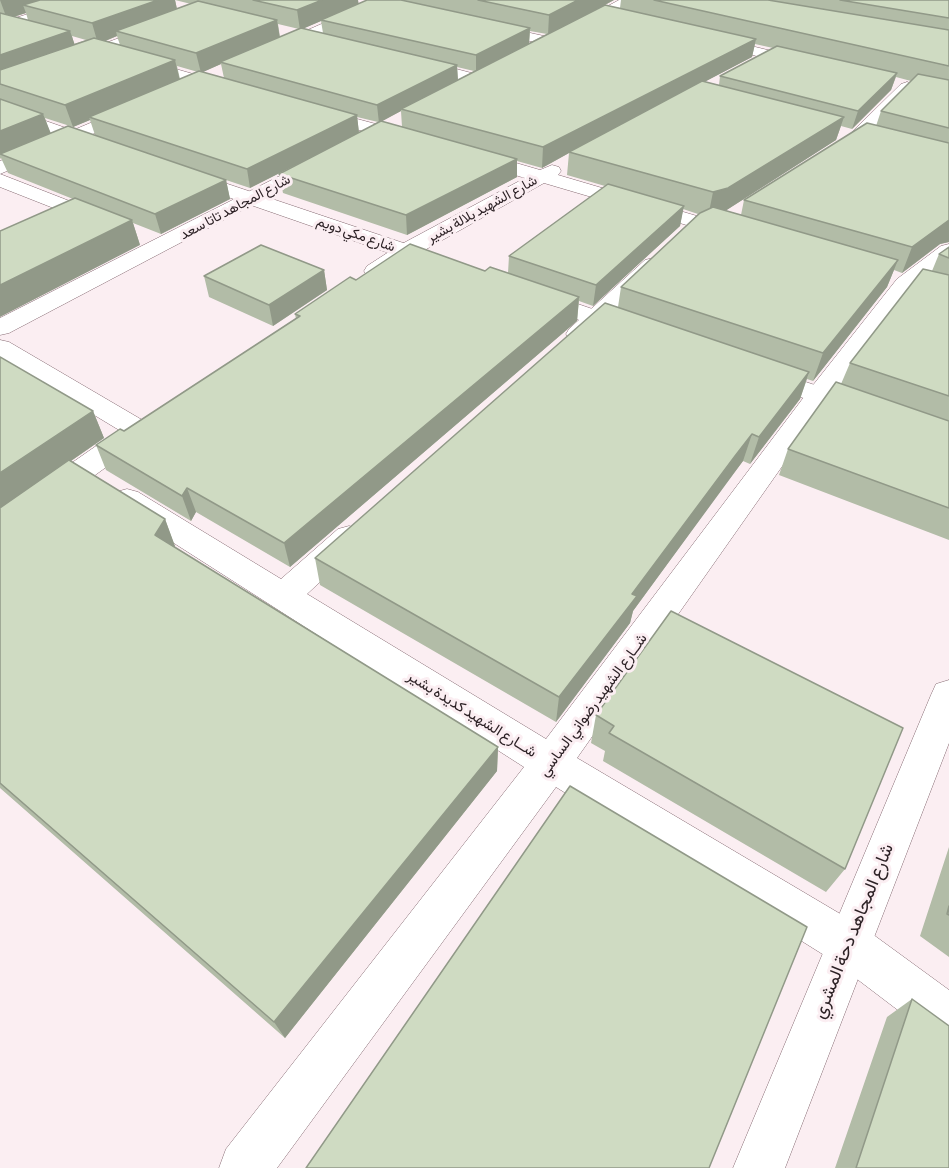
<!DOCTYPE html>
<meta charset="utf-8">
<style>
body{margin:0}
canvas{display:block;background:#fbeef2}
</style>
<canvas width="949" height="1168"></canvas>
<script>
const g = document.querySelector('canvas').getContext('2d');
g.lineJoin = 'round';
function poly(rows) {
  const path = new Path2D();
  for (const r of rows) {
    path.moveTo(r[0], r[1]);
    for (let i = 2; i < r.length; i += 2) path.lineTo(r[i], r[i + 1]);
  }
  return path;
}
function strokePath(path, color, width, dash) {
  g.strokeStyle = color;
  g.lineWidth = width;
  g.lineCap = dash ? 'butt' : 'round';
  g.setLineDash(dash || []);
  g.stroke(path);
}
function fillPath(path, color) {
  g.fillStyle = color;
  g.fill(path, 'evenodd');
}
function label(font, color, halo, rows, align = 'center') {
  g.font = font + ' "Asap Condensed",Vazirmatn,sans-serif';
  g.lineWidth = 6;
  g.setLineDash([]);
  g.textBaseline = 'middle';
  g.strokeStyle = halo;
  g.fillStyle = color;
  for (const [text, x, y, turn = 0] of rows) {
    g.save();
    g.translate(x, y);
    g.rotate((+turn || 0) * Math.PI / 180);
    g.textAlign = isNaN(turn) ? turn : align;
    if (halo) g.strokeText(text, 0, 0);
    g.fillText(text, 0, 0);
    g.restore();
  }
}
const street = poly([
 [71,0,91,0,89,3,0,32,0,23,71,0],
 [222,0,241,0,239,3,0,93,0,82,222,0],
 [376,0,394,0,279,53,269,53,267,50,269,47,376,0],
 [619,0,636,0,581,30,571,30,569,27,619,0],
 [485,23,553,38,555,41,548,45,480,30,478,27,480,24,485,23],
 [710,36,813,61,816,64,808,69,705,43,703,40,705,37,710,36],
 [134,57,235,86,237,89,229,94,129,65,126,62,134,57],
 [414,58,483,76,485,79,477,84,409,66,406,63,414,58],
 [907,82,913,84,915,87,913,90,862,142,840,156,828,156,825,152,828,148,850,134,901,84,907,82],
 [133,105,141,110,139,114,0,174,0,161,133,105],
 [316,108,417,135,420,139,417,143,411,144,310,117,308,113,310,109,316,108],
 [475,151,540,170,552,165,559,167,561,171,558,175,741,229,745,233,741,237,734,239,544,183,414,256,383,276,375,278,367,276,364,271,367,266,398,246,525,178,468,161,466,157,468,153,475,151],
 [321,155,328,157,330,161,328,165,9,333,0,335,0,318,321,155],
 [0,174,108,216,111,220,108,224,101,226,94,224,0,187,0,174],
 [949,244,949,261,913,289,828,401,577,758,864,928,949,990,949,1043,932,1036,832,960,556,787,277,1168,219,1168,226,1149,524,767,116,506,112,499,116,492,127,489,138,492,281,579,338,529,349,526,360,529,365,537,360,545,307,594,546,739,810,389,897,279,941,246,949,244],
 [653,258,661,260,664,265,661,270,587,339,578,341,569,339,566,334,569,329,645,260,653,258],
 [0,340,9,342,149,424,153,430,149,436,11,536,0,539,0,513,119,430,0,358,0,340]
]);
const secondary = poly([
 [0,105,106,142,109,146,106,150,94,150,0,116,0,105],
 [186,170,451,259,454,264,451,269,443,271,435,269,179,180,176,176,179,172,186,170],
 [534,289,642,326,645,331,642,336,633,338,624,336,526,301,522,296,526,291,534,289],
 [761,367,949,430,949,449,752,380,748,375,752,370,761,367],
 [949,680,949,743,785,1168,733,1168,931,695,936,684,949,680]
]);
strokePath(street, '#866b73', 1);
strokePath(secondary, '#866b73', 1);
fillPath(street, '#fff');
fillPath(secondary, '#fff');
fillPath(poly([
 [0,0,358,0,358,4,367,0,614,0,605,5,620,8,621,0,949,0,949,242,940,244,902,273,894,270,887,287,813,381,807,379,800,399,750,464,743,461,726,483,633,611,630,623,556,722,320,585,315,558,618,307,621,287,698,214,683,209,680,226,593,306,579,301,577,321,290,567,196,512,191,521,106,470,96,445,124,431,296,319,295,314,356,280,485,271,508,273,509,256,605,186,567,175,569,153,542,168,517,161,517,177,407,235,283,193,279,174,313,156,250,188,226,180,230,199,161,234,133,223,140,245,73,199,8,173,1,158,0,159],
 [175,0,191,4,177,9],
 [26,13,28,20,13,17],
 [321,21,323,33,302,29],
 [278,24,299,29,280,37],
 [530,31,547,34,529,43],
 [72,36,86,40,74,44],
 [117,36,120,45,105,41],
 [755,44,773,48,720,76,719,85,704,82,752,57],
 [221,64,224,78,202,72],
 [177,66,198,72,180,79],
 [457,67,474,71,458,80],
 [896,77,911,81,881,111,876,126,744,200,741,215,725,211,836,140,841,126,852,129,891,90],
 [401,111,402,127,381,121],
 [357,117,378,122,359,133],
 [45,118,73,127,90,120,95,135,50,133],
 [949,247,949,540,779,475,788,449,841,384,850,363,932,271,939,254],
 [324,270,327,290,273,326,209,297,204,276],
 [0,357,93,411,104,438,71,461,165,519,175,547,498,747,497,771,285,1038,0,788],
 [671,611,845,869,826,892,603,761,605,751,591,743,596,715],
 [949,847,949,957,920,936],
 [912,999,949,1168,835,1168,887,1017]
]), '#b2bca7');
fillPath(poly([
 [0,0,64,0,23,5,26,13,7,19],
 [158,0,175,0,178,14,116,31,117,36,98,44,92,23],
 [322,0,358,0,359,5,321,20,321,21,300,30,297,10],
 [578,0,614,0,548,35,549,15],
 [277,20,280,39,220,62,221,64,201,73,196,53],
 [530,28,529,44,476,72,476,55],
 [70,31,77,51,0,80,0,55],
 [756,39,752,57,571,152,569,152,569,153,542,168,543,147],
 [175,60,180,81,89,117,90,120,73,127,65,105],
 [457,65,458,82,401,109,401,111,379,123,377,105],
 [897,73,891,90,852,129,858,111],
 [43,114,52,136,0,154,0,131],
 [357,115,359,133,250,188,247,169],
 [844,117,836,140,722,213,708,217,713,192],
 [517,159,517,177,407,235,406,215],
 [226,180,230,199,161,234,155,214],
 [684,206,680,226,593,306,596,285],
 [132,220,140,245,0,317,0,285],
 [949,220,949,242,940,244,902,273,912,247],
 [898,260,887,287,813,381,823,353],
 [324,270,327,290,273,326,269,305],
 [579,297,577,321,290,567,284,543],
 [809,372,800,399,750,464,759,437],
 [93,411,104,438,0,510,0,473],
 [752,434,743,461,633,611,630,623,556,722,559,697,632,594],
 [187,488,196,512,191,521,182,496],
 [165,519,175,546,166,561,155,535],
 [498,747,497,771,285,1038,274,1022]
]), '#919988');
const building = poly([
 [40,0,158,0,92,23,23,5,40,0],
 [253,0,322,0,297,10,253,0],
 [367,0,401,0,530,28,476,55,321,20,367,0],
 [478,0,578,0,549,15,478,0],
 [654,0,768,0,949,30,949,66,654,0],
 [840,0,949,0,949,18,840,0],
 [198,1,277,20,196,53,116,31,198,1],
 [605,5,756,39,543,147,401,109,605,5],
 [0,13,70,31,0,55,0,13],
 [301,28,457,65,377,105,220,62,301,28],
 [94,38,175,60,65,105,0,84,0,70,94,38],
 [777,46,897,73,858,111,720,76,777,46],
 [199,71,357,115,247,169,89,117,199,71],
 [918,74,949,80,949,128,881,111,918,74],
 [702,81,844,117,728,188,713,192,569,152,702,81],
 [0,99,43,114,0,131,0,99],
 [381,121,517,159,406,215,279,174,381,121],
 [867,123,949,143,949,220,912,247,744,200,867,123],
 [68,126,226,180,155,214,0,154,68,126],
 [608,184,684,206,596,285,509,256,608,184],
 [75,198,132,220,0,285,0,231,75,198],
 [713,207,898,260,823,353,621,287,700,213,713,207],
 [410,244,485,271,490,267,579,297,284,543,187,488,182,496,96,445,120,429,124,431,300,316,295,314,350,277,356,280,410,244],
 [261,245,324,270,269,305,204,276,261,245],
 [949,247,949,258,939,254,949,247],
 [923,269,949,275,949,396,850,363,923,269],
 [605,303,809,372,759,437,752,434,735,456,632,594,637,596,559,697,315,558,605,303],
 [0,357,93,411,0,473,0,357],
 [836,382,949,421,949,508,788,449,836,382],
 [69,460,165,519,155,535,498,747,274,1022,0,783,0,508,69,460],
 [671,611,903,728,845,869,609,733,614,726,596,715,671,611],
 [570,786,807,927,709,1168,306,1168,570,786],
 [949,906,949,915,947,914,949,906],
 [912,999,949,1026,949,1168,856,1168,912,999]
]);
fillPath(building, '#cfdbc2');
strokePath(building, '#919988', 1.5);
label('14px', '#2d2226', '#fbeef2', [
 ["شارع المجاهد تاتا سعد",235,207,-28],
 ["شارع الشهيد بلالة بشير",482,209,-29],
 ["شارع مكي دويم",356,234,19]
]);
label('15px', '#2d2226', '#fbeef2', [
 ["شــارع الشهيد رضواني الساسي",593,705,-54],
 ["شــارع الشهيد كديدة بشير",472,714,32]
]);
label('18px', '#2d2226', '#fbeef2', [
 ["شارع المجاهد دحة المشري",853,931,-68]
]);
</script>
